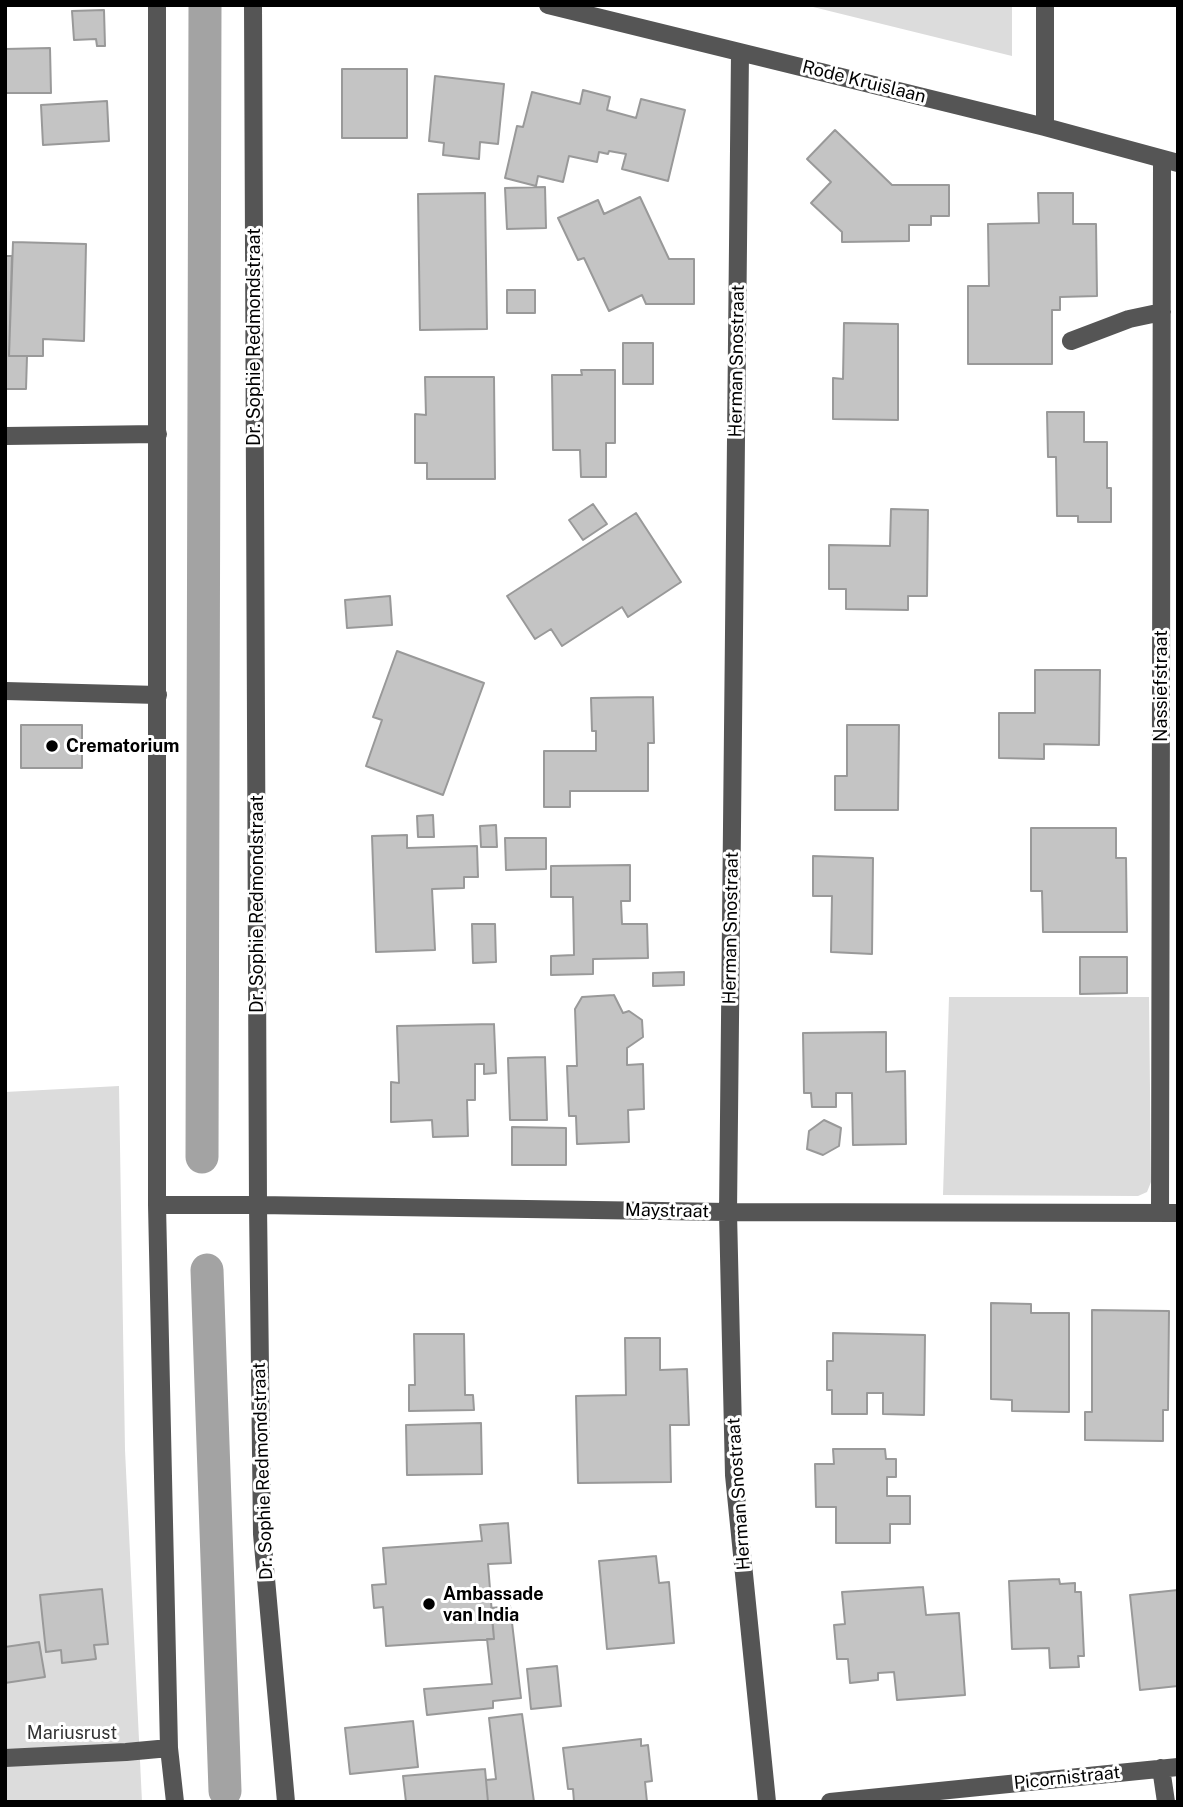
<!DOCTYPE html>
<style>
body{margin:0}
#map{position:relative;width:1183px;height:1807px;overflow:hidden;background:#fff;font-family:"Public Sans",sans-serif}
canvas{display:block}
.frame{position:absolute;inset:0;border:7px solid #000;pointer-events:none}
</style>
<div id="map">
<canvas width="1183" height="1807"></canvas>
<div class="frame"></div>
</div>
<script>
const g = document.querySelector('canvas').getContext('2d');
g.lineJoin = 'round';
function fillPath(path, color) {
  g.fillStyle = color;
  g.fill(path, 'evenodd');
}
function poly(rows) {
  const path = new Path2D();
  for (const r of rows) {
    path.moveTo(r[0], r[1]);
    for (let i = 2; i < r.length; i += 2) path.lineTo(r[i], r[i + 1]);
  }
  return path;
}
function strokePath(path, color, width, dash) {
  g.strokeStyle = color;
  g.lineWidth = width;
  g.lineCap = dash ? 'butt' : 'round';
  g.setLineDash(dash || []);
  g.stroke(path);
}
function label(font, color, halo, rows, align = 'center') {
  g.font = font + ' "Public Sans",sans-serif';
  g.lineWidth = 6;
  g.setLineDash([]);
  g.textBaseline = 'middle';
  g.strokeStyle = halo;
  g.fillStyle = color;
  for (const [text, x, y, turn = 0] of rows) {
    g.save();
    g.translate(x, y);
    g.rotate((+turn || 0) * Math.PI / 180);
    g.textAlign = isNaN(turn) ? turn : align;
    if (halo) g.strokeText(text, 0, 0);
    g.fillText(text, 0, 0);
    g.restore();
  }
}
fillPath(poly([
 [805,5,1012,5,1012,56],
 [949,997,1149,997,1151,1182,1147,1192,1138,1196,943,1195],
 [119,1086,125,1450,142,1802,5,1802,5,1092]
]), '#dcdcdc');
strokePath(poly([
 [202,1157,205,5],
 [207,1270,225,1791]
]), '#a3a3a3', 33);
const building = poly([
 [104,10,105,46,97,46,96,39,74,40,72,11,104,10],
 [50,48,51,93,5,93,5,49,50,48],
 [342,69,407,69,407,138,342,138,342,69],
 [435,76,504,84,498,144,480,142,479,159,443,155,444,143,429,141,435,76],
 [583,90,610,97,607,110,636,118,641,99,685,110,668,181,622,169,626,154,609,151,608,154,599,152,597,162,569,156,563,182,538,176,536,186,505,178,517,126,523,127,532,92,580,104,583,90],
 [107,101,109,141,43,145,41,105,107,101],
 [835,130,892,185,949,185,949,216,931,216,931,225,909,225,909,241,842,242,842,232,811,203,831,182,807,159,835,130],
 [545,187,546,228,507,229,505,188,545,187],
 [485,193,487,329,420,330,418,194,485,193],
 [1038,193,1073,193,1073,224,1096,224,1097,296,1060,297,1060,310,1052,310,1052,364,968,364,968,286,989,286,988,224,1039,223,1038,193],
 [640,197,669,259,694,259,694,304,646,304,642,295,609,311,584,258,578,260,558,218,598,200,604,214,640,197],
 [13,242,86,244,84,341,43,339,43,356,9,356,13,242],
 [5,256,12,256,9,356,27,356,26,389,5,389,5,256],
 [507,290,535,290,535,313,507,313,507,290],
 [844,323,898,324,898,420,833,419,833,378,843,379,844,323],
 [623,343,653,343,653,384,623,384,623,343],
 [581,370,615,370,615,443,606,443,606,477,581,477,580,450,553,450,552,375,582,375,581,370],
 [425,377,494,377,495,479,427,479,427,463,415,463,415,414,426,415,425,377],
 [1047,412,1084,412,1084,442,1107,442,1107,488,1111,488,1111,522,1078,522,1078,516,1057,516,1056,457,1048,457,1047,412],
 [593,504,607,524,583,540,569,520,593,504],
 [891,509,928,510,927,596,908,596,908,610,846,609,846,589,829,589,829,545,890,546,891,509],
 [636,513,681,582,628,617,622,607,562,646,551,629,535,639,507,596,636,513],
 [390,596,392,625,347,628,345,600,390,596],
 [397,651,484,683,443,795,366,766,382,720,373,717,397,651],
 [1035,670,1100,670,1099,745,1044,744,1044,759,999,758,999,713,1035,713,1035,670],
 [653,697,654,743,648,743,648,791,570,791,570,807,544,807,544,751,596,751,596,731,592,731,591,698,653,697],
 [21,725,82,725,82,768,21,768,21,725],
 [847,725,899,725,898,810,835,810,835,776,847,776,847,725],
 [433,815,434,837,418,837,417,816,433,815],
 [496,825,497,847,481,847,480,826,496,825],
 [1031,828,1116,828,1116,858,1126,858,1127,932,1043,932,1042,891,1031,891,1031,828],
 [407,835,407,848,477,846,478,877,464,877,464,888,432,889,435,950,376,952,372,836,407,835],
 [505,838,546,838,546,869,506,870,505,838],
 [813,856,873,858,872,954,831,952,832,896,813,896,813,856],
 [630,865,630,901,621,901,622,924,647,924,648,958,593,959,593,974,551,975,551,956,574,955,573,897,551,897,551,866,630,865],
 [472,924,495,924,496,962,473,963,472,924],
 [1080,957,1127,957,1127,993,1080,994,1080,957],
 [684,972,684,985,653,986,653,973,684,972],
 [614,995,623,1013,629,1011,642,1020,643,1037,627,1048,627,1065,643,1064,644,1109,628,1110,629,1142,577,1144,576,1116,569,1116,567,1066,577,1066,575,1009,582,997,614,995],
 [494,1024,496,1073,484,1074,484,1064,475,1064,475,1100,467,1100,468,1136,433,1137,432,1120,391,1122,391,1082,399,1083,397,1026,494,1024],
 [886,1032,886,1072,905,1071,906,1144,853,1145,852,1093,836,1093,836,1107,812,1107,811,1093,804,1093,803,1033,886,1032],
 [545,1057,547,1120,510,1120,508,1058,545,1057],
 [824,1120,841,1128,839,1146,823,1155,807,1149,809,1131,824,1120],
 [512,1127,566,1128,566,1165,512,1165,512,1127],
 [991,1303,1031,1304,1031,1313,1069,1313,1069,1412,1012,1411,1012,1400,991,1399,991,1303],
 [1092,1310,1169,1311,1168,1410,1163,1410,1163,1441,1085,1440,1085,1412,1092,1412,1092,1310],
 [833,1333,925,1335,924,1415,883,1414,883,1393,867,1393,867,1414,832,1414,832,1390,827,1390,827,1361,833,1361,833,1333],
 [414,1334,464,1334,465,1395,473,1395,474,1410,409,1411,409,1385,415,1385,414,1334],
 [625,1338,660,1338,660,1370,687,1369,689,1425,670,1425,671,1482,578,1483,576,1396,626,1395,625,1338],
 [481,1423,482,1474,407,1475,406,1425,481,1423],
 [833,1449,885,1449,886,1459,896,1459,896,1477,887,1477,887,1496,910,1496,910,1524,890,1524,890,1543,836,1543,836,1507,816,1507,815,1464,834,1464,833,1449],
 [508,1523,511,1563,488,1564,494,1639,386,1646,383,1607,374,1608,372,1585,386,1584,383,1548,482,1541,480,1525,508,1523],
 [656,1556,659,1583,669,1582,674,1643,607,1649,599,1561,656,1556],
 [1059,1579,1060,1584,1075,1583,1075,1592,1081,1592,1084,1656,1078,1656,1079,1667,1050,1668,1049,1648,1012,1649,1009,1581,1059,1579],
 [923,1587,926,1615,959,1613,965,1695,897,1700,894,1672,878,1673,878,1680,850,1683,848,1659,837,1659,834,1625,845,1624,842,1592,923,1587],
 [102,1589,108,1644,94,1645,96,1659,62,1663,61,1650,46,1652,40,1595,102,1589],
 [1178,1590,1178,1686,1140,1690,1130,1595,1178,1590],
 [510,1606,521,1698,493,1701,493,1708,427,1715,424,1689,492,1684,487,1639,494,1639,491,1608,510,1606],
 [39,1642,45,1677,5,1683,5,1647,39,1642],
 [557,1666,561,1706,531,1709,527,1669,557,1666],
 [522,1714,534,1802,488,1802,486,1780,496,1779,489,1718,522,1714],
 [413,1721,418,1767,350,1774,345,1728,413,1721],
 [641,1739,641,1746,648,1745,652,1781,645,1782,647,1802,574,1802,573,1789,568,1789,563,1748,641,1739],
 [485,1769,488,1802,406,1802,403,1776,485,1769]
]);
fillPath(building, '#c4c4c4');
strokePath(building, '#999', 2);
strokePath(poly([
 [157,5,157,1205,169,1748,175,1802],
 [253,5,258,1205,262,1534,286,1802],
 [548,5,1045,127,1178,163],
 [740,52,728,1212,734,1475,767,1802],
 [1045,127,1045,5],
 [1071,341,1129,319,1162,312],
 [5,436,158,434],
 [5,691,158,695],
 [157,1205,258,1205,728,1212,1178,1213],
 [1160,1212,1162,160],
 [5,1758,126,1752,169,1748],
 [1161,1768,1166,1802],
 [830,1802,1178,1767]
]), '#555', 18);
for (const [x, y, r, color] of [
 [52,746,7,"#000"],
 [429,1604,7,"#000"]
]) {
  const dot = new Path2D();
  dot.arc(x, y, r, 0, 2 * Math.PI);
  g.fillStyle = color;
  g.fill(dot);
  strokePath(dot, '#fff', 2.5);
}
label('18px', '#000', '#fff', [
 ["Rode Kruislaan",864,82,14],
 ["Dr. Sophie Redmondstraat",254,337,-90],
 ["Herman Snostraat",737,361,-89],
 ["Nassiefstraat",1161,686,-90],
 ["Dr. Sophie Redmondstraat",257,904,-90],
 ["Herman Snostraat",731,928,-89],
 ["Maystraat",667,1211,1],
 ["Dr. Sophie Redmondstraat",263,1471,-92],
 ["Herman Snostraat",739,1494,-94],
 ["Picornistraat",1067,1778,-6]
]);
label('bold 18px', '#000', '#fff', [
 ["Crematorium",66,746],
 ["Ambassade",443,1594],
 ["van India",443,1615]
], 'left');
label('18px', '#333', '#fff', [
 ["Mariusrust",72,1733]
]);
</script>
